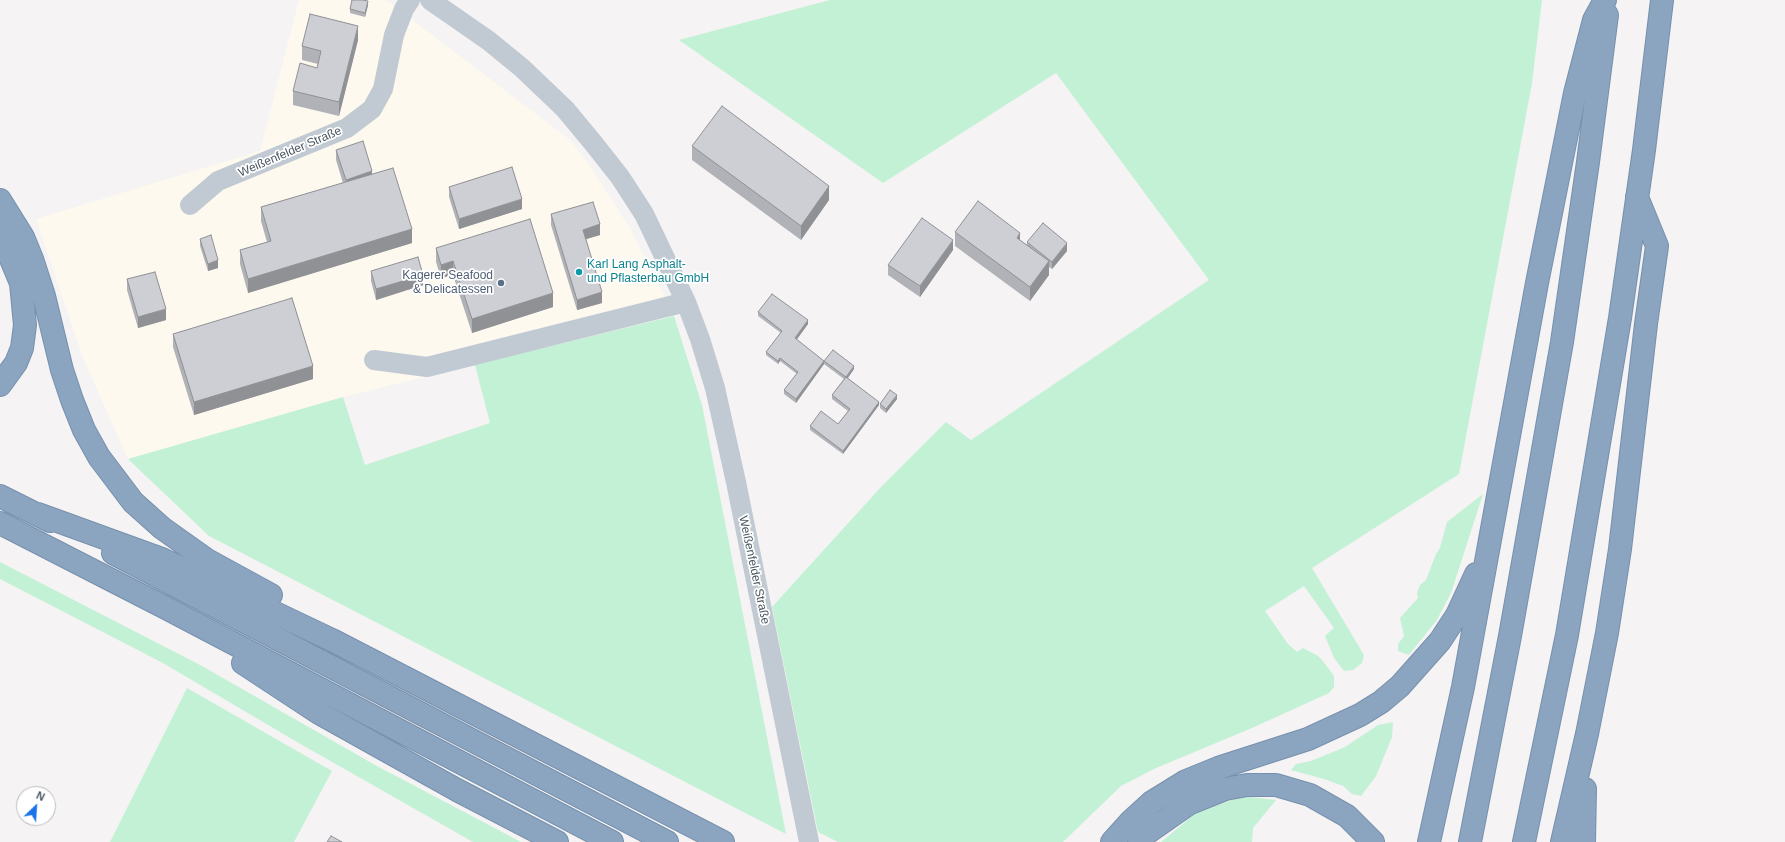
<!DOCTYPE html>
<meta charset="utf-8">
<style>
body{margin:0}
#map{position:relative;width:1785px;height:842px;overflow:hidden;background:#f5f3f3;font-family:Helvetica,sans-serif}
canvas{display:block}
.north{position:absolute;left:16px;top:786px;width:40px;height:40px;box-sizing:border-box;background:#fff;border:1px solid #b7bbc0;border-radius:50%;rotate:25deg;font-size:11px;font-weight:700;line-height:16px;text-align:center;color:#4a5661}
.north::after{content:'';display:block;margin:auto;width:14px;height:18px;background:#1a73e8;clip-path:polygon(50% 0,100% 100%,50% 72%,0 100%)}
</style>
<div id="map">
<canvas width="1785" height="842"></canvas>
<div class="north">N</div>
</div>
<script>
const g = document.querySelector('canvas').getContext('2d');
g.lineJoin = 'round';
function fillPath(path, color) {
  g.fillStyle = color;
  g.fill(path, 'evenodd');
}
function poly(rows) {
  const path = new Path2D();
  for (const r of rows) {
    path.moveTo(r[0], r[1]);
    for (let i = 2; i < r.length; i += 2) path.lineTo(r[i], r[i + 1]);
  }
  return path;
}
function strokePath(path, color, width, dash) {
  g.strokeStyle = color;
  g.lineWidth = width;
  g.lineCap = dash ? 'butt' : 'round';
  g.setLineDash(dash || []);
  g.stroke(path);
}
function label(font, color, halo, rows, align = 'center') {
  g.font = font + ' Helvetica,sans-serif';
  g.lineWidth = 3.5;
  g.setLineDash([]);
  g.textBaseline = 'middle';
  g.strokeStyle = halo;
  g.fillStyle = color;
  for (const [text, x, y, turn = 0] of rows) {
    g.save();
    g.translate(x, y);
    g.rotate((+turn || 0) * Math.PI / 180);
    g.textAlign = isNaN(turn) ? turn : align;
    if (halo) g.strokeText(text, 0, 0);
    g.fillText(text, 0, 0);
    g.restore();
  }
}
fillPath(poly([
 [299,0,386,0,569,139,588,163,631,230,674,316,343,397,128,459,83,358,36,219,260,151]
]), '#fdf9ef');
fillPath(poly([
 [830,0,1542,0,1532,83,1459,474,1312,568,1364,655,1362,663,1353,670,1344,671,1334,658,1325,636,1334,628,1304,586,1265,611,1288,644,1297,652,1303,648,1318,656,1322,660,1334,676,1334,687,1329,693,1252,728,1156,768,1121,786,1063,842,838,842,818,832,772,607,881,487,946,422,971,440,1209,280,1056,73,883,183,679,40],
 [674,316,702,405,786,834,209,536,128,459,343,397,365,465,490,423,475,365],
 [1483,494,1451,593,1437,620,1409,655,1398,651,1398,644,1404,636,1400,618,1418,598,1417,593,1420,585,1426,580,1436,554,1440,548,1447,522],
 [0,562,202,666,375,765,521,842,473,842,297,742,163,663,0,579],
 [187,688,332,771,294,842,110,842],
 [1393,722,1392,737,1376,776,1361,796,1352,794,1343,786,1324,779,1291,770,1296,764,1311,761,1345,747,1378,725],
 [1242,796,1276,800,1253,828,1252,842,1161,842,1196,813]
]), '#c3f1d5');
const highway = poly([
 [0,200,23,237,32,259,44,296,62,370,72,400,84,430,99,457,133,502,162,528,207,560,271,595],
 [0,233,21,283,25,325,22,348,16,363,0,385],
 [0,496,50,521],
 [38,514,162,559,250,601,332,640,723,842],
 [0,523,166,608,612,842],
 [113,553,667,842],
 [243,663,319,713,457,790,557,842],
 [1112,842,1130,822,1152,802,1186,781,1218,768,1308,739,1360,715,1381,702,1400,686,1440,641,1457,615,1476,574],
 [1139,842,1147,833,1190,803,1225,789,1247,785,1276,785,1310,795,1347,816,1373,842],
 [1429,842,1463,687,1537,283,1575,93,1594,20,1605,0],
 [1470,842,1510,636,1562,342,1588,162,1607,15],
 [1524,842,1567,635,1620,318,1644,150,1662,0],
 [1562,842,1587,734,1607,633,1620,549,1646,324,1657,246,1637,197],
 [1584,842,1585,789]
]);
strokePath(highway, '#7690ad', 24);
strokePath(poly([
 [430,0,489,41,522,68,565,109,594,144,620,177,644,214,686,302,700,339,715,388,736,482,809,842],
 [190,205,218,181,347,128,372,109,383,89,394,35,404,9,410,0],
 [374,360,427,367,686,302]
]), '#c1cad2', 20);
strokePath(highway, '#8ba5c1', 22);
fillPath(poly([
 [368,5,365,17,350,13,350,9],
 [358,40,339,116,293,105,293,91,317,68,318,64,302,60,302,46],
 [692,146,829,200,801,240,692,160],
 [336,150,372,174,412,243,248,293,240,264,240,250,267,242,261,221,261,207,343,183,336,160],
 [449,187,522,209,459,229,449,197],
 [551,214,600,235,586,239,602,303,577,310,551,225],
 [955,232,1020,240,1027,245,1027,242,1067,251,1052,269,1049,267,1049,275,1030,301,955,246],
 [200,239,218,268,208,271,200,246],
 [436,248,553,307,472,333,453,275,441,278,436,262],
 [953,250,920,297,888,275,888,265],
 [371,271,423,285,376,300,371,281],
 [127,279,166,320,138,328,127,290],
 [758,312,808,324,796,340,824,361,854,369,848,378,879,405,843,454,810,430,810,426,838,424,848,411,832,399,832,395,844,379,824,364,796,403,784,394,784,390,797,374,780,361,778,364,766,355,766,352,781,333,758,316],
 [173,334,313,379,194,415,173,347],
 [897,399,886,413,880,408,880,404]
]), '#b0b2b7');
fillPath(poly([
 [368,1,368,5,365,17,365,13],
 [358,26,358,40,339,116,339,102],
 [372,171,372,182,346,190,346,180],
 [829,186,829,200,801,240,801,226],
 [522,199,522,209,459,229,459,219],
 [600,224,600,235,583,240,583,230],
 [412,229,412,243,248,293,248,279],
 [1020,233,1020,247,1017,238],
 [953,240,953,250,920,297,920,286],
 [1067,243,1067,251,1052,269,1052,262],
 [218,260,218,268,208,271,208,264],
 [453,261,453,275,441,278,441,265],
 [1049,261,1049,275,1030,301,1030,287],
 [423,275,423,285,376,300,376,289],
 [602,292,602,303,577,310,577,300],
 [553,293,553,307,472,333,472,319],
 [166,309,166,320,138,328,138,317],
 [808,320,808,324,795,342,795,338],
 [780,358,780,361,778,364,778,361],
 [824,361,824,364,796,403,796,399],
 [313,366,313,379,194,415,194,402],
 [854,366,854,369,846,380,846,377],
 [897,395,897,399,886,413,886,409],
 [879,402,879,405,843,454,843,451]
]), '#909195');
const building = poly([
 [352,0,362,0,368,1,365,13,350,9,352,0],
 [310,14,358,26,339,102,293,91,300,63,317,68,321,51,302,46,310,14],
 [722,106,829,186,801,226,692,146,722,106],
 [363,141,372,171,346,180,336,150,363,141],
 [512,167,522,199,459,219,449,187,512,167],
 [393,168,412,229,248,279,240,250,271,241,261,207,393,168],
 [978,201,1020,233,1017,238,1049,261,1030,287,955,232,978,201],
 [593,202,600,224,583,230,602,292,577,300,551,214,593,202],
 [922,218,953,240,920,286,888,265,922,218],
 [530,219,553,293,472,319,453,261,441,265,436,248,530,219],
 [1043,223,1067,243,1052,262,1027,242,1043,223],
 [211,235,218,260,208,264,200,239,211,235],
 [418,257,423,275,376,289,371,271,418,257],
 [155,272,166,309,138,317,127,279,155,272],
 [772,294,808,320,795,338,824,361,796,399,784,390,798,372,780,358,778,361,766,352,782,331,758,312,772,294],
 [292,298,313,366,194,402,173,334,292,298],
 [833,350,854,366,846,377,824,361,833,350],
 [846,377,879,402,843,451,810,426,821,411,838,424,850,409,832,395,846,377],
 [890,390,897,395,886,409,880,404,890,390],
 [331,836,342,842,327,842,331,836]
]);
fillPath(building, '#cdcfd5');
strokePath(building, '#909195', 1);
for (const [x, y, r, color] of [
 [579,272,4,"#0f9aa8"],
 [501,283,4,"#5c6f8a"]
]) {
  const dot = new Path2D();
  dot.arc(x, y, r, 0, 2 * Math.PI);
  g.fillStyle = color;
  g.fill(dot);
  strokePath(dot, '#fff', 1.5);
}
label('12px', '#4a5661', '#fff', [
 ["Weißenfelder Straße",290,152,-23],
 ["Weißenfelder Straße",754,570,78]
]);
label('12px', '#0d838f', '#fff', [
 ["Karl Lang Asphalt-",587,265],
 ["und Pflasterbau GmbH",587,279]
], 'left');
label('12px', '#4e5e75', '#fff', [
 ["Kagerer Seafood",493,276],
 ["& Delicatessen",493,290]
], 'right');
</script>
